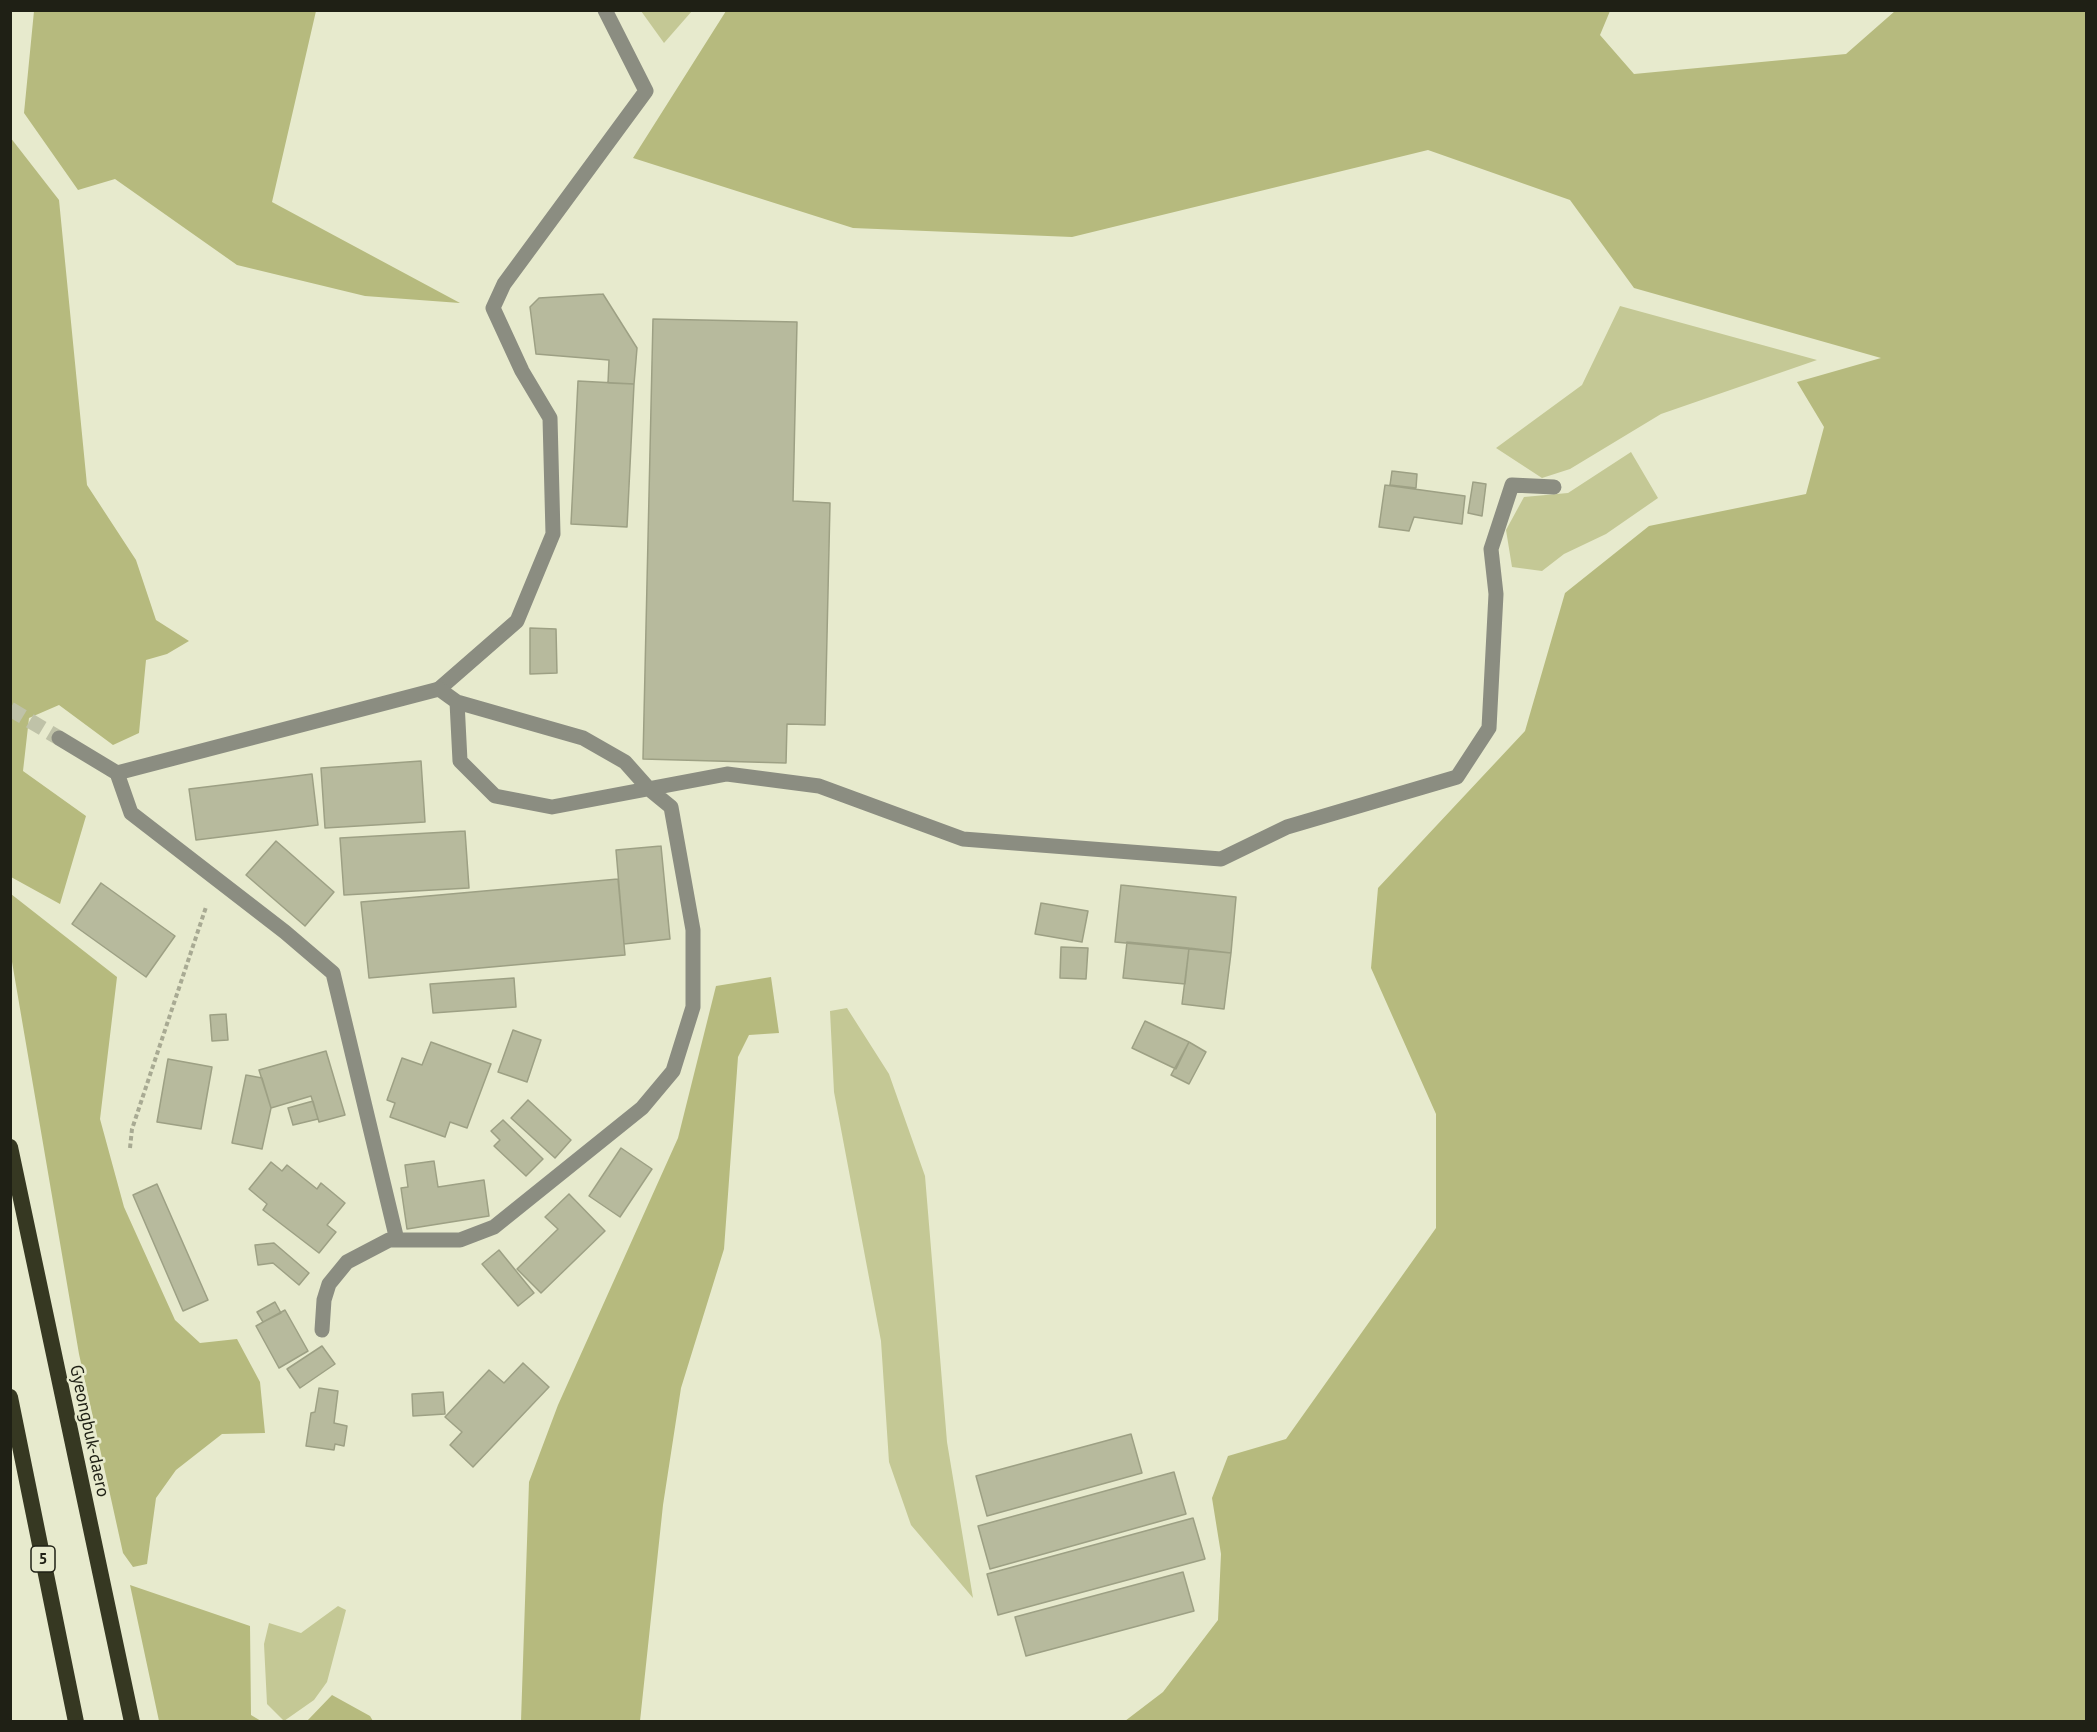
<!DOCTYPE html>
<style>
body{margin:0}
#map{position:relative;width:2097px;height:1732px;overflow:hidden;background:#e7eacd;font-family:"PT Sans",sans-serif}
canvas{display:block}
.frame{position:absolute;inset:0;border:12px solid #1f2015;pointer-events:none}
</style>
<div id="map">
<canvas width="2097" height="1732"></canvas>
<div class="frame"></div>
</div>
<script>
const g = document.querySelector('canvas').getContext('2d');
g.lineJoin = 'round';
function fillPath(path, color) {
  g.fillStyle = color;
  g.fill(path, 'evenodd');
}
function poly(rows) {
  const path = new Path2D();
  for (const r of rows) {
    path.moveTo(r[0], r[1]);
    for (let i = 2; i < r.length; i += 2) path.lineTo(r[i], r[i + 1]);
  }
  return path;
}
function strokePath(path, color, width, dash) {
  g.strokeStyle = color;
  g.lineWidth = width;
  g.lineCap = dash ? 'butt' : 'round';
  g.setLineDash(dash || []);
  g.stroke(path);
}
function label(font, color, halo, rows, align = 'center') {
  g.font = font + ' "PT Sans",sans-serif';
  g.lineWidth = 5;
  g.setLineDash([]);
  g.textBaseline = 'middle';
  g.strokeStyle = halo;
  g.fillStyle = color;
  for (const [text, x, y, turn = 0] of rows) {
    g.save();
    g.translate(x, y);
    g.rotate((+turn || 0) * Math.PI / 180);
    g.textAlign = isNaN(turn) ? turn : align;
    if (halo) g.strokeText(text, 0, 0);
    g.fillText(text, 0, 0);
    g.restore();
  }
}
fillPath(poly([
 [641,11,692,11,664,43],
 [1620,306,1817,360,1661,414,1570,469,1542,478,1496,448,1582,385],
 [1631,452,1658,498,1606,534,1564,554,1542,571,1512,567,1506,530,1524,497,1568,493],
 [847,1008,889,1074,925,1176,947,1442,973,1598,911,1525,889,1462,881,1341,834,1092,830,1011],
 [338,1606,346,1610,327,1682,314,1700,284,1721,267,1704,264,1644,269,1623,301,1633]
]), '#c4c895');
fillPath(poly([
 [34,11,316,11,272,202,460,303,365,296,237,265,115,179,78,190,24,113],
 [726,11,1610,11,1600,35,1634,74,1846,54,1895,11,2086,11,2086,1721,1125,1721,1163,1692,1218,1620,1221,1554,1212,1498,1228,1456,1286,1439,1436,1228,1436,1114,1371,968,1378,888,1525,731,1565,593,1649,526,1806,494,1824,427,1797,382,1881,358,1634,288,1570,200,1428,150,1072,237,853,228,633,158],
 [10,137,59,200,87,485,136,560,156,620,189,641,167,654,146,660,139,733,113,745,59,705,29,718,23,771,86,816,60,904,11,877],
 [11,894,117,977,100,1119,124,1207,175,1320,200,1343,237,1339,260,1382,265,1433,222,1434,176,1470,156,1498,147,1564,133,1567,123,1553,79,1354,11,956],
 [771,977,779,1033,749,1035,738,1057,724,1249,681,1388,663,1505,640,1721,521,1721,529,1482,558,1405,678,1138,716,986],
 [130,1585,250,1626,251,1715,261,1721,159,1721],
 [332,1695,370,1716,373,1721,307,1721]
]), '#b6ba7e');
const building = poly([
 [603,294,637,348,634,384,608,383,609,360,536,354,530,307,539,298,603,294],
 [653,319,797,322,793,501,830,503,825,725,787,724,786,763,643,759,653,319],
 [578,381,634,384,627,527,571,524,578,381],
 [1392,471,1417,474,1416,488,1390,485,1392,471],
 [1473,482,1486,484,1482,516,1468,513,1473,482],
 [1385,485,1465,496,1462,524,1414,517,1409,531,1379,527,1385,485],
 [530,628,556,629,557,673,530,674,530,628],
 [421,761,425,822,325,828,321,768,421,761],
 [312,774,318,825,196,840,189,789,312,774],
 [465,831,469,888,344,895,340,838,465,831],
 [276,841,334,892,305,926,246,875,276,841],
 [661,846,670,939,624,944,616,850,661,846],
 [618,879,625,955,369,978,361,902,618,879],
 [101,883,175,936,146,977,72,924,101,883],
 [1121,885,1236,897,1231,953,1115,942,1121,885],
 [1041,903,1088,911,1082,942,1035,934,1041,903],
 [1127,942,1189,948,1185,984,1123,978,1127,942],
 [1061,947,1088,948,1086,979,1060,978,1061,947],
 [1189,948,1231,953,1224,1009,1182,1004,1189,948],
 [514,978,516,1007,433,1013,430,984,514,978],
 [226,1014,228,1040,212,1041,210,1015,226,1014],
 [1145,1021,1189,1042,1176,1069,1132,1048,1145,1021],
 [513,1030,541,1040,527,1082,498,1072,513,1030],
 [431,1042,491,1064,467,1128,450,1122,445,1137,390,1117,395,1103,387,1100,402,1058,422,1065,431,1042],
 [1189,1042,1206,1052,1189,1084,1171,1075,1189,1042],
 [326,1051,345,1115,319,1122,311,1096,271,1108,259,1070,326,1051],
 [168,1059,212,1067,201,1129,157,1122,168,1059],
 [246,1075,262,1078,271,1108,262,1149,232,1143,246,1075],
 [528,1100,571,1140,555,1158,511,1118,528,1100],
 [313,1101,318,1119,293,1125,288,1108,313,1101],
 [503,1120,543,1159,526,1176,494,1146,500,1140,491,1131,503,1120],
 [621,1148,652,1169,620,1217,589,1196,621,1148],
 [434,1161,438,1187,484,1180,489,1216,407,1229,401,1188,408,1187,405,1165,434,1161],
 [271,1162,282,1171,287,1165,317,1189,321,1183,345,1203,327,1225,336,1232,319,1253,263,1210,267,1204,249,1189,271,1162],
 [157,1184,208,1300,183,1311,133,1195,157,1184],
 [569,1194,605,1231,541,1293,517,1269,558,1229,545,1217,569,1194],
 [274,1243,309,1273,299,1285,273,1263,258,1265,255,1245,274,1243],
 [499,1250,534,1293,518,1306,482,1264,499,1250],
 [275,1302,281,1313,263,1322,257,1312,275,1302],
 [285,1310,308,1351,279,1368,256,1326,285,1310],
 [322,1346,335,1364,300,1388,287,1369,322,1346],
 [523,1363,549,1387,473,1467,450,1445,462,1432,445,1417,489,1370,504,1383,523,1363],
 [319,1388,338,1391,334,1423,347,1426,344,1446,335,1444,334,1450,306,1446,311,1413,315,1412,319,1388],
 [443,1392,445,1414,413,1416,412,1394,443,1392],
 [1131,1434,1142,1473,987,1516,976,1476,1131,1434],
 [1174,1472,1186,1514,990,1569,978,1526,1174,1472],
 [1193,1518,1205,1559,998,1615,987,1574,1193,1518],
 [1183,1572,1194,1611,1026,1656,1015,1617,1183,1572]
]);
fillPath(building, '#b7ba9d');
strokePath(building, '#9da084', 1.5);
strokePath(poly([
 [10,709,59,738]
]), '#bfc2a8', 15, [15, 8]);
strokePath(poly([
 [130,1148,132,1129,206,907]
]), '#a8aa93', 4, [4.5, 3]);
strokePath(poly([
 [439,689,517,621,553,534,550,418,522,371,493,308,504,284,646,91,605,10]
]), '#8b8d81', 15);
strokePath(poly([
 [59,738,117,773,439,689,457,702,460,761,495,796,552,807,727,774,819,786,963,839,1221,859,1287,827,1457,777,1489,728,1496,594,1491,549,1512,485,1554,487],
 [117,773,131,813,285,932,333,973,397,1240],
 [322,1330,324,1300,329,1284,347,1262,389,1240,460,1240,494,1227,642,1108,673,1071,693,1007,693,930,671,807,649,789,625,762,583,738,457,702]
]), '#8b8d81', 15);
strokePath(poly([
 [10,1147,132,1722],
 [10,1397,76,1722]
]), '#363822', 16);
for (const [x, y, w] of [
 [43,1559,24]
]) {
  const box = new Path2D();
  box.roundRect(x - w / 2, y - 13, w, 26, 4.5);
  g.fillStyle = '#e7eacd';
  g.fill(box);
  strokePath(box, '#1f2015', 1.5);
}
label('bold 16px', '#1f2015', null, [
 ["5",43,1559]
]);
label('18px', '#1f2015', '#e7eacd', [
 ["Gyeongbuk-daero",89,1431,78]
]);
</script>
